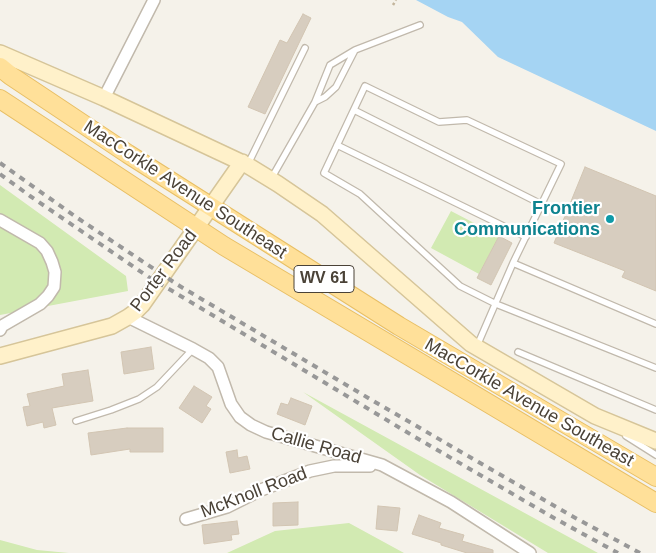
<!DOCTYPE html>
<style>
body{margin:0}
canvas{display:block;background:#f5f2ea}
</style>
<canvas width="656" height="553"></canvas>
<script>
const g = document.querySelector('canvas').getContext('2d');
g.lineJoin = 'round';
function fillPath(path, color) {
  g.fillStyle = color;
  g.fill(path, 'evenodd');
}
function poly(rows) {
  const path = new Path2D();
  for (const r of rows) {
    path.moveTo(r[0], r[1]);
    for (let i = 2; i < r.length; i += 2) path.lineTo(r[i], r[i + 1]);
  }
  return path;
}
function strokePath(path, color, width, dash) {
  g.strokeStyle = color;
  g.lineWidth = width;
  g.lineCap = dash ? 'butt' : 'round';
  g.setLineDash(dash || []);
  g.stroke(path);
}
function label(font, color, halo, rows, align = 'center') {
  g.font = font + ' Arial,sans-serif';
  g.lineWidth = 4.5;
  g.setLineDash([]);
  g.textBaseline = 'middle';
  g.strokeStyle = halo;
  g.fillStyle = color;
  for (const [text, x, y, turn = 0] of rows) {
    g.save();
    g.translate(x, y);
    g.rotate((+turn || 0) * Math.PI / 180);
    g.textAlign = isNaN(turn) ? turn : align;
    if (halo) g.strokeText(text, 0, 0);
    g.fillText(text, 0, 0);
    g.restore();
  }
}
fillPath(poly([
 [0,185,126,276,128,291,0,315],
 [451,211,499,236,479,274,431,248],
 [303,392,598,553,548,553,420,475],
 [349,523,404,553,227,553,275,531],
 [0,540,37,550,69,553,0,553]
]), '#d2eab2');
fillPath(poly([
 [416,0,656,0,656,131,498,57,462,22,448,17]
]), '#a5d4f3');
const building = poly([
 [303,14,311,18,265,114,248,107,280,40,287,43,303,14],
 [585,167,656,196,656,291,622,277,625,271,554,243,585,167],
 [499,236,512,243,491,285,477,278,499,236],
 [151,347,154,369,124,374,121,352,151,347],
 [88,370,93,401,52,408,56,425,44,428,43,422,27,426,23,407,30,406,27,394,64,386,62,374,88,370],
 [194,386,212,397,206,406,211,409,202,423,179,408,194,386],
 [291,398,312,406,305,425,277,414,281,403,288,405,291,398],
 [127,428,163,428,163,452,130,452,130,449,91,455,88,433,127,428],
 [237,450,238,458,247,456,250,469,230,473,226,452,237,450],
 [298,502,298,525,273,526,273,503,298,502],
 [378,506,400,508,397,531,376,529,378,506],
 [419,515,441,523,439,528,464,535,462,541,493,550,493,553,467,553,441,545,441,543,412,534,419,515],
 [237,521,239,534,231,535,232,540,204,544,202,525,237,521]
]);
fillPath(building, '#d7cdbf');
strokePath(building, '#d2c5b2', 1);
const lane = poly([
 [355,50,420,25],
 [354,110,541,204],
 [337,145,526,237],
 [248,164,305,48],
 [271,179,315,102,325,97,336,87,355,50,330,65,315,102],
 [513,263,561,164,467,120,439,122,365,86,324,173,360,194,460,286,496,304,656,368],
 [477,346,513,263,656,324],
 [518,352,656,410],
 [76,421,111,410,139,399,157,387,193,349],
 [626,436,656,455]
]);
const street = poly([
 [104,98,154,0],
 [0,220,40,243,47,251,52,262,55,272,54,287,48,296,40,304,2,326,0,330],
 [128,317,193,349,209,358,218,367,231,404,240,417,251,425,266,432,382,465,451,502,530,553],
 [186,519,227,507,261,490,310,471,334,466,370,466]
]);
const secondary = poly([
 [0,53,104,98,247,165,278,184,322,214,471,344,595,416,656,441],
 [0,356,112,326,128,317,135,312,142,305,242,162]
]);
const primary = poly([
 [0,67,11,76,128,154,399,326,656,477],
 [0,99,224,246,656,503]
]);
strokePath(lane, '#c1b9ac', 8);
strokePath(street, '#c1b9ac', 14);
strokePath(secondary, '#d6c599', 18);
strokePath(primary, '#e8bf65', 20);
strokePath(poly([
 [393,5,396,0]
]), '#c3b59c', 2.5, [2.5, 2.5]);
strokePath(lane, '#fff', 5.5);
strokePath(street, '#fff', 11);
strokePath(secondary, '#fff1ca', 15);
strokePath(primary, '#ffe099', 18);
strokePath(poly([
 [0,163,76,217,178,285,375,402,570,515,640,553],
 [0,174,30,196,150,278,174,292,415,437,554,518,618,553]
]), '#989898', 4, [6, 6]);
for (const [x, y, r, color] of [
 [610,219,5,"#0f9aa8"]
]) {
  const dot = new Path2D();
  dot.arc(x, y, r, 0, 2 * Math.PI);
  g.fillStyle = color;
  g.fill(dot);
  strokePath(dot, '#fff', 2);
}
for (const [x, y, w] of [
 [324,279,60]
]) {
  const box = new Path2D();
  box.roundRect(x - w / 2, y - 13.5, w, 27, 4);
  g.fillStyle = '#fff';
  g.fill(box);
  strokePath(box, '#4a4237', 1);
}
label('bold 16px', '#4a4237', null, [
 ["WV 61",324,279]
]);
label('18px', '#4a4237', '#fff', [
 ["MacCorkle Avenue Southeast",185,190,33],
 ["Porter Road",164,271,-53],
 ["MacCorkle Avenue Southeast",529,403,30],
 ["Callie Road",316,446,16],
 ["McKnoll Road",254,493,-21]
]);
label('bold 18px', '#0d838f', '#fff', [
 ["Frontier",600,209],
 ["Communications",600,230]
], 'right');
</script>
